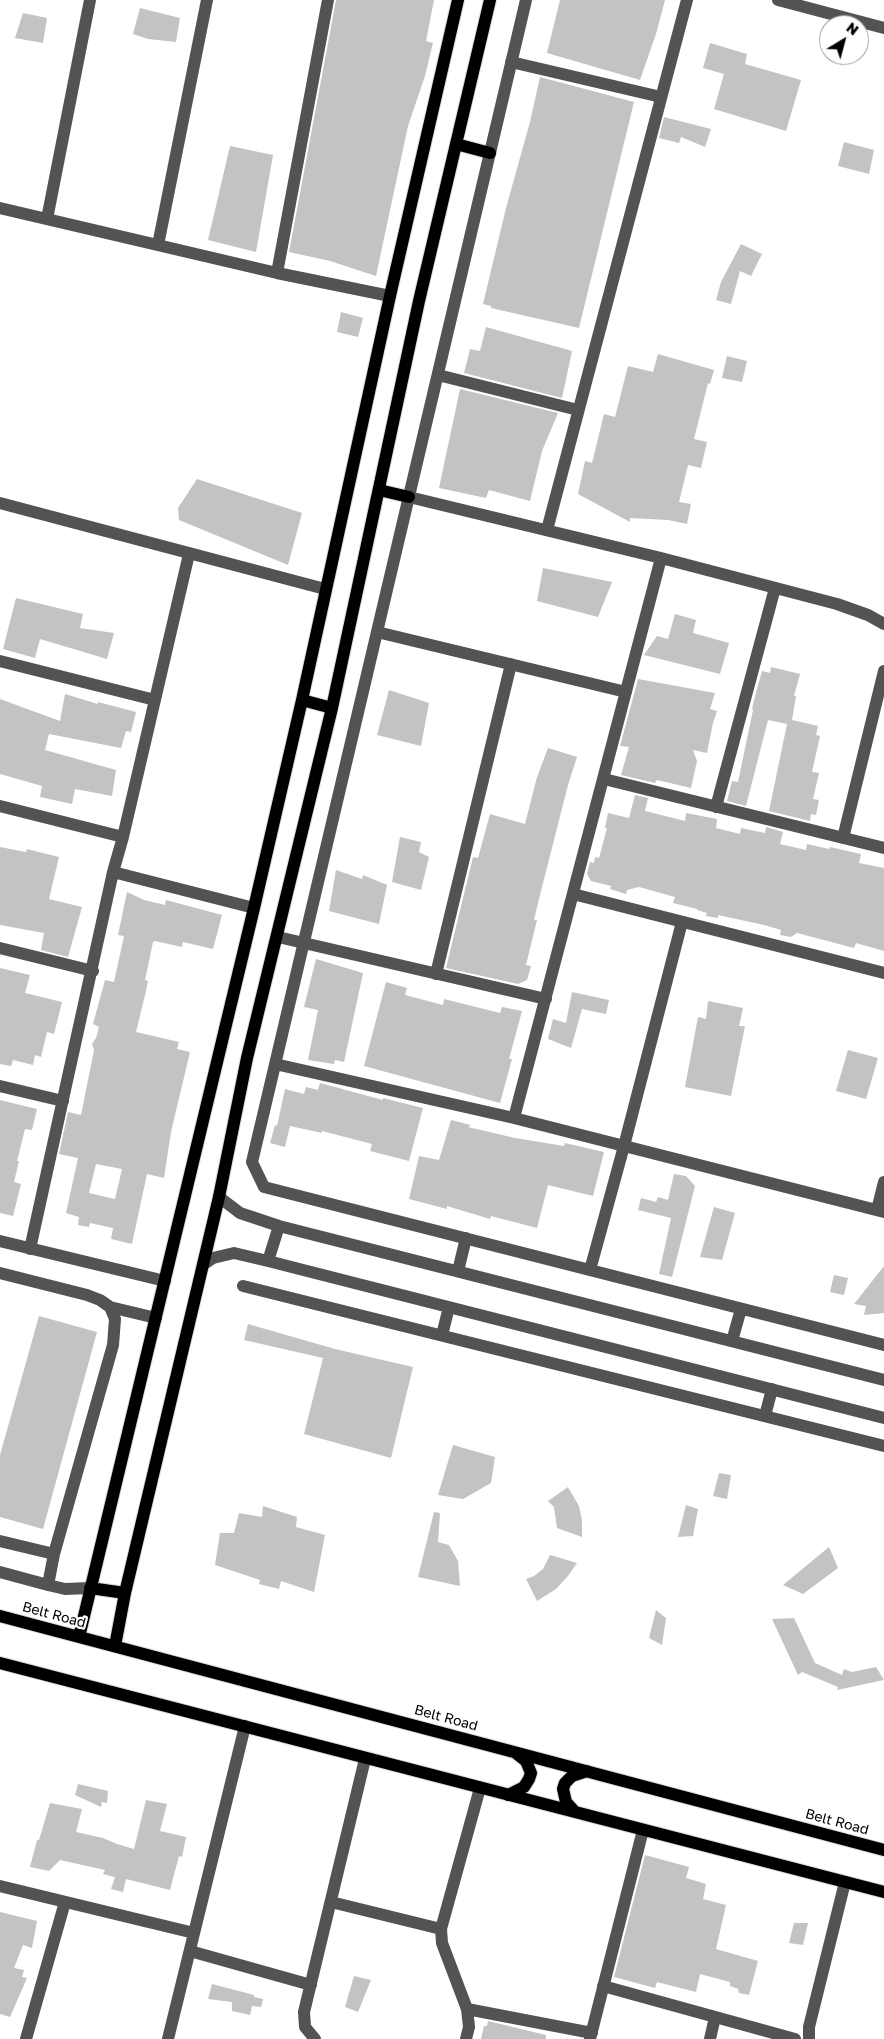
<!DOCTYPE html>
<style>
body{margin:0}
#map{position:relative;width:884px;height:2039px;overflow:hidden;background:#fff;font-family:"Golos Text",sans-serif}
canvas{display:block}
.north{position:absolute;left:819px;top:15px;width:50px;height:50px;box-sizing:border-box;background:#fff;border:1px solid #999;border-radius:50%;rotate:37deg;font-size:14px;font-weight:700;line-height:20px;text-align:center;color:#000}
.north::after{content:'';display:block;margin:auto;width:18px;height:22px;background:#000;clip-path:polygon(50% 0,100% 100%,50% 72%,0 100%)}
</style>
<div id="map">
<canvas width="884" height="2039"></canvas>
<div class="north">N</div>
</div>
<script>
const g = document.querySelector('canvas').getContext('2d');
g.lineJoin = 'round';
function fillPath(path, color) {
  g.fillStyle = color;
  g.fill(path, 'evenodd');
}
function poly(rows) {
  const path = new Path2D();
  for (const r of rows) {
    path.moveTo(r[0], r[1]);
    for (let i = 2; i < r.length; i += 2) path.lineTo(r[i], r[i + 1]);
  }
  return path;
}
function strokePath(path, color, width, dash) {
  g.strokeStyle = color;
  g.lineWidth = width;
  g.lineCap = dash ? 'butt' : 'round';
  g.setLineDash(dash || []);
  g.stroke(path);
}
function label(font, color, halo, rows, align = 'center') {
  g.font = font + ' "Golos Text",sans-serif';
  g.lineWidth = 4.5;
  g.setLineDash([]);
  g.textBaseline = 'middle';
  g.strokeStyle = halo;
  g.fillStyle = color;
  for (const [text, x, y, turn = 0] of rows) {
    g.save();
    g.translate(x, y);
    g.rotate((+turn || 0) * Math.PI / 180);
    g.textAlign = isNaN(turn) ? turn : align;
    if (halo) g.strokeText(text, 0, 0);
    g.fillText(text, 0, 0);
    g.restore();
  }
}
fillPath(poly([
 [336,0,434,0,426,41,433,43,425,76,408,126,376,276,330,261,289,252],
 [560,0,665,0,656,34,640,80,547,53],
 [140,8,180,18,176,42,148,39,133,34],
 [23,13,47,18,43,43,15,38],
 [710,43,747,54,745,64,801,80,786,131,714,109,724,74,703,68],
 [540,77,634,102,579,328,491,308,491,306,483,304,506,208,530,122],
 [664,117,711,129,705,147,681,137,679,143,659,138],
 [844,142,874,150,869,174,838,166],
 [230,146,273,155,256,252,208,240],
 [741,244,762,254,751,276,740,271,731,304,716,300,721,282],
 [341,312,363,318,358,337,337,332],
 [486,327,572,351,562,398,464,373,470,349,480,351],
 [658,354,714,370,710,384,708,383,694,439,707,442,701,468,688,465,679,502,691,504,687,524,668,520,630,518,630,522,578,494,585,461,592,463,604,414,615,417,628,366,653,372],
 [727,356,747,361,742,382,722,378],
 [460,389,558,413,542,451,530,501,489,490,486,498,439,488],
 [197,479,302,513,288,565,179,520,178,508],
 [543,568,612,582,598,617,537,601],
 [16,598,83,614,80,628,114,633,107,659,40,639,35,658,3,649],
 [675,614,696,620,693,633,729,643,720,674,644,655,657,636,668,639],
 [771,667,800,674,794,696,796,696,792,720,818,726,816,735,820,736,812,772,819,773,813,799,819,800,816,815,811,814,810,821,769,811,787,724,768,720,746,806,727,801,732,781,738,782,753,710,752,709,754,700,762,671,770,673],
 [638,679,715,693,710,709,717,711,713,723,707,753,693,750,697,761,691,788,657,780,655,783,621,775,629,747,620,746],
 [389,690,429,703,421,746,377,735],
 [65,694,98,704,98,702,136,712,131,732,126,731,121,748,49,734,45,750,116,770,112,796,75,789,72,804,40,797,42,786,0,774,0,699,60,721],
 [548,748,577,757,568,785,540,895,534,920,537,920,526,965,531,966,527,980,518,984,446,968,473,857,478,858,490,814,525,824,537,777],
 [635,795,648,798,645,811,685,821,686,813,717,819,716,828,740,834,741,828,765,833,766,827,783,832,780,844,806,850,807,844,829,849,830,847,861,854,859,863,884,868,884,951,856,943,854,948,797,933,791,937,780,935,781,930,764,925,718,915,718,918,706,916,707,913,697,910,697,909,673,903,675,897,639,887,627,890,626,894,610,889,611,886,591,881,587,874,590,862,594,863,595,857,599,858,607,828,605,828,608,813,629,818],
 [400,837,421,842,419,852,429,857,421,890,392,882],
 [0,847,26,852,27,849,59,857,49,899,82,907,68,957,41,950,44,933,0,925],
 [336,870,362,879,363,875,387,885,379,924,329,911],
 [127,892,144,900,165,905,166,900,222,915,213,949,183,942,182,947,155,941,153,942,145,980,148,981,146,991,136,1032,179,1042,177,1049,190,1052,171,1132,164,1178,147,1174,132,1244,111,1239,113,1228,90,1223,89,1227,78,1225,79,1217,66,1213,78,1158,59,1154,68,1112,81,1115,94,1050,92,1044,96,1038,99,1027,93,1024,105,980,114,982,124,936,118,935],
 [96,1164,122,1169,115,1199,89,1193],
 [316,959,363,973,344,1062,335,1060,334,1064,308,1060,318,1010,304,1007],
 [0,968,30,975,25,993,62,1002,54,1034,47,1032,41,1057,35,1055,33,1065,13,1060,11,1066,0,1064],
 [386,982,407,988,405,995,443,1005,444,999,500,1013,502,1007,522,1011,509,1059,512,1059,500,1103,364,1066],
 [572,992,609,1000,606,1014,582,1009,571,1048,548,1039,553,1019,566,1023],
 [708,1001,743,1008,739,1026,745,1026,731,1096,685,1087,698,1017,706,1019],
 [848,1050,878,1058,866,1099,836,1091],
 [320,1083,383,1100,383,1098,423,1108,409,1161,370,1151,372,1144,322,1131,322,1133,290,1126,285,1147,270,1143,275,1125,277,1126,285,1089,304,1094,306,1087,318,1090],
 [0,1100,37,1109,32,1130,25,1129,17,1161,19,1161,14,1182,21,1184,13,1216,0,1213],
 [451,1120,471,1125,468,1127,515,1138,564,1146,565,1143,604,1152,593,1196,548,1185,537,1228,491,1216,490,1219,447,1206,447,1209,409,1199,419,1156,439,1160],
 [674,1174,686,1176,695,1186,672,1277,659,1274,671,1218,638,1210,641,1198,656,1202,658,1197,668,1200],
 [714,1207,735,1213,722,1260,700,1257],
 [884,1266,884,1313,864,1315,866,1306,854,1304],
 [834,1275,848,1278,844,1295,830,1292],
 [39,1316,97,1332,43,1529,0,1517,0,1455],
 [248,1324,335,1349,413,1367,391,1458,304,1434,323,1358,244,1340],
 [453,1445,495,1457,491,1483,463,1499,438,1495],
 [719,1473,731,1475,727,1499,713,1496],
 [568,1487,579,1506,582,1520,582,1537,557,1528,554,1507,548,1501],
 [686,1505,698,1509,693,1536,678,1537],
 [263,1506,297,1517,296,1527,325,1535,314,1592,281,1581,279,1589,259,1584,260,1580,215,1565,220,1533,234,1533,239,1513,262,1517],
 [434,1512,440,1513,438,1542,449,1545,458,1561,460,1586,418,1577],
 [829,1547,838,1568,803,1594,783,1585],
 [550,1555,577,1563,568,1576,556,1589,537,1601,526,1579,534,1576,543,1569],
 [656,1610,666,1618,662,1645,649,1638],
 [794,1618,815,1663,842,1675,844,1669,852,1672,876,1667,884,1680,837,1690,838,1687,802,1672,798,1675,772,1619],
 [78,1784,108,1791,107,1803,102,1802,101,1807,75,1795],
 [146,1800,167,1804,160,1831,186,1837,182,1857,179,1856,170,1890,126,1879,123,1892,111,1889,115,1877,103,1874,105,1870,60,1860,49,1871,30,1867,37,1840,39,1840,50,1803,82,1809,76,1832,103,1838,117,1844,134,1849],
 [645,1855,689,1867,686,1878,706,1884,703,1899,726,1905,716,1949,758,1961,749,1995,739,1993,738,1989,730,1986,730,1982,700,1974,696,1992,657,1982,655,1988,614,1977],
 [0,1912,37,1921,32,1948,23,1945,14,1968,24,1970,22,1977,27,1978,10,2017,0,2014],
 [794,1923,808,1923,803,1945,789,1943],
 [354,1976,371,1980,358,2012,345,2007],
 [212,1984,254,1995,254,1997,263,1999,261,2007,252,2006,250,2015,232,2011,232,2002,208,1999],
 [488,2021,546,2035,546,2039,481,2039,484,2026,487,2026]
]), '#c3c3c3');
const major = poly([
 [456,144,490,153],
 [379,490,409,497],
 [302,700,332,708],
 [90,1588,125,1593],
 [0,1616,884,1850],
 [79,1637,254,908,302,700,390,296,458,0],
 [115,1646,125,1593,219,1197,247,1058,332,708,419,301,490,0],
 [0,1663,884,1892],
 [508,1795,524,1787,529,1779,531,1773,526,1761,516,1753],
 [575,1812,566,1802,563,1789,565,1783,572,1776,587,1771]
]);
strokePath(major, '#dbdbdb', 14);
strokePath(poly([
 [526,0,252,1162,264,1187,884,1345],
 [778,0,884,28],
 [511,62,661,97],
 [0,208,277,273,390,296],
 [47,219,90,0],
 [158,245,207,0],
 [277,273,328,0],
 [438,375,578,410],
 [409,497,661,558,837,604,868,615,884,624],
 [0,503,325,589],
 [547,530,687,0],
 [377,632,626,692],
 [0,661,155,700],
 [604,779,884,848],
 [0,806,123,837],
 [716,807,775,588],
 [843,838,884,671],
 [113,872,254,908],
 [573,894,884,973],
 [278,937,546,999],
 [0,948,93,971],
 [436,974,511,664],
 [275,1064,514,1118,884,1212],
 [0,1086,63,1101],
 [514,1118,661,558],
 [219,1197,240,1213,279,1226,884,1380],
 [877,1210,884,1182],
 [0,1241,165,1281],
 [30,1249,113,872,123,837,189,554],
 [268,1261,279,1226],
 [204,1264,213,1258,234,1253,268,1261,884,1418],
 [590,1270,624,1146,682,922],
 [458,1271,466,1238],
 [0,1273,87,1295,100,1300,110,1307,115,1319,113,1345,54,1554,48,1585,65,1589,90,1588],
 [243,1286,884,1446],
 [110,1307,156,1318],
 [442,1335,449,1307],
 [732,1341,741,1309],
 [765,1416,772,1389],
 [0,1541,54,1554],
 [0,1572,48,1585],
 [0,1886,194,1933],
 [331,1902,441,1929],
 [190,1951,311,1985],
 [603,1986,795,2039],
 [467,2009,592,2033],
 [26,2039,65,1902],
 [168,2039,245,1726],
 [315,2039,305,2027,304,2012,365,1759],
 [466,2039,469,2027,467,2009,442,1943,441,1929,480,1788],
 [590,2039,643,1830],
 [710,2039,715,2017],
 [809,2039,809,2027,845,1882]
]), '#535353', 12);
strokePath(major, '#000', 12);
label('14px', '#000', '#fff', [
 ["Belt Road",54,1615,15],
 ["Belt Road",446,1718,15],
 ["Belt Road",837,1822,15]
]);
</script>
